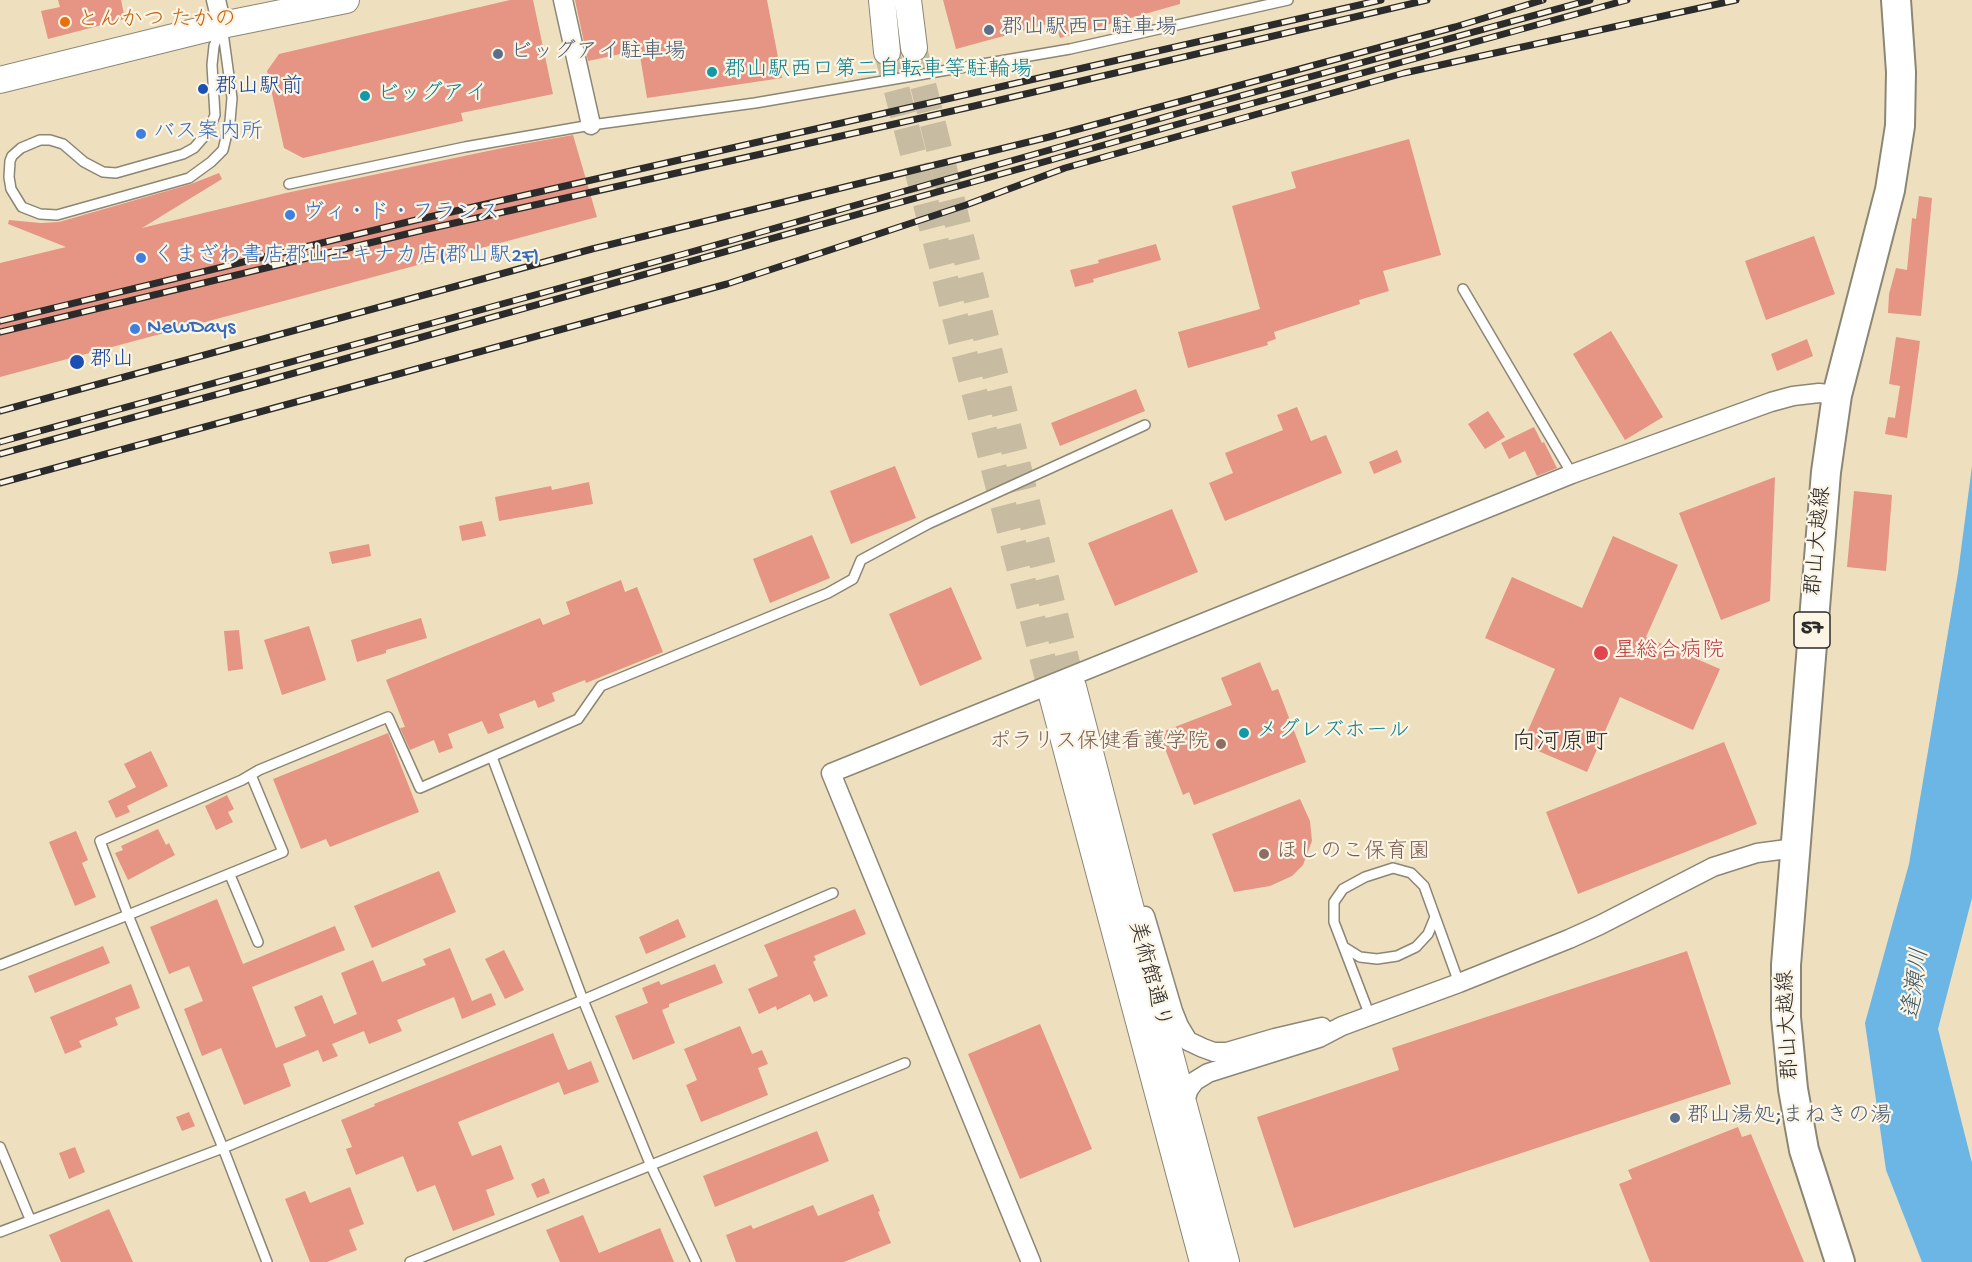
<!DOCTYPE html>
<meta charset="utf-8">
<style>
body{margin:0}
canvas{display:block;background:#eee0bf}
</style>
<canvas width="1972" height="1262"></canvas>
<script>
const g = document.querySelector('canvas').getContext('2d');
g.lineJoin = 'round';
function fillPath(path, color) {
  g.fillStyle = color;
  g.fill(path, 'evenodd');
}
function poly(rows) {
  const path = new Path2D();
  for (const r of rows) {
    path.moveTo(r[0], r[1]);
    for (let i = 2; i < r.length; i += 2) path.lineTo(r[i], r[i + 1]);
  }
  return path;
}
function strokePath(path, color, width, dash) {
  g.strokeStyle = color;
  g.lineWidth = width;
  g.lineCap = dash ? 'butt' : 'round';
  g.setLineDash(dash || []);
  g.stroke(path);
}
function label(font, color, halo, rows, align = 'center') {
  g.font = font + ' "Gochi Hand","Klee One",sans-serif';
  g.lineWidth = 4.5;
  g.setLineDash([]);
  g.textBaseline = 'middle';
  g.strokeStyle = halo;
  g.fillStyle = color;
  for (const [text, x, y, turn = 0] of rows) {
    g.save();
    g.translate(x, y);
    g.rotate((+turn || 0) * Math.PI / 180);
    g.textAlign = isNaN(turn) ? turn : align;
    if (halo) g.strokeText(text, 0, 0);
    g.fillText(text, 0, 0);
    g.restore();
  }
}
fillPath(poly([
 [1972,466,1972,898,1938,1029,1972,1163,1972,1262,1922,1262,1886,1170,1865,1023,1909,864,1958,573]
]), '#6bb6e4');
fillPath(poly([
 [58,0,121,0,125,19,48,39,41,11,60,7],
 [510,0,533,0,553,94,461,113,463,121,303,158,284,148,267,71,279,54],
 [575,0,767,0,782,78,647,98,639,50,588,61],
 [943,0,1180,0,1180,4,1060,38,1055,22,956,49],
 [573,135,597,217,0,377,0,263,66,247,8,224,9,220,41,223,59,222,191,184,219,173,222,179,142,228,286,193,512,146],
 [1409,139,1441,255,1383,271,1389,291,1359,300,1360,304,1274,332,1276,339,1267,342,1268,345,1188,368,1178,332,1260,309,1232,206,1296,188,1291,172],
 [1919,196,1932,198,1921,316,1888,313,1889,294,1896,268,1907,270,1912,218,1916,219],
 [1814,236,1835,294,1766,320,1745,261],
 [1156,244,1161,260,1093,279,1094,282,1075,287,1070,270,1099,263,1098,260],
 [1611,331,1663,417,1625,440,1573,354],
 [1896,337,1920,341,1907,438,1885,434,1888,417,1895,418,1900,386,1889,384],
 [1807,339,1813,356,1777,371,1771,354],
 [1136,389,1145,411,1060,446,1051,423],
 [1297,407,1311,441,1326,435,1342,473,1225,521,1209,483,1233,473,1225,453,1283,430,1277,415],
 [1488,411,1505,437,1485,449,1468,424],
 [1534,427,1542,443,1544,442,1557,468,1537,476,1525,451,1509,459,1501,443],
 [1397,450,1402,462,1374,474,1369,462],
 [895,466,916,518,851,544,830,491],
 [1775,477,1770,601,1721,620,1679,513],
 [589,482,593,504,499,521,495,497,551,486,552,490],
 [1854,491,1892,495,1886,571,1847,567],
 [1172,509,1198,572,1115,606,1088,543],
 [482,521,486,536,462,541,459,526],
 [812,535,830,578,770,603,753,559],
 [1613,536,1678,565,1646,637,1720,669,1693,730,1620,697,1587,772,1522,744,1555,669,1485,638,1512,577,1582,608],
 [369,544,371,556,332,564,329,552],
 [621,580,625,592,637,587,663,652,586,683,585,680,552,693,555,701,538,708,535,700,499,714,504,728,488,734,482,721,448,734,453,748,439,753,434,740,410,750,400,728,405,727,386,680,540,618,543,625,570,614,566,602],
 [951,587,982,659,920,686,889,614],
 [421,618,427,638,386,650,386,653,357,662,351,640],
 [309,626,326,680,282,695,264,640],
 [239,630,243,669,228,671,224,631],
 [1260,662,1272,691,1278,689,1306,762,1194,805,1189,792,1183,795,1159,733,1232,705,1221,678],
 [388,733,419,812,330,847,326,839,301,849,273,779],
 [1724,742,1757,824,1578,894,1546,812],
 [151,751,168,786,127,806,130,812,116,818,108,801,136,787,124,764],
 [227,795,234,809,228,812,233,822,216,830,205,806],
 [1300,799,1310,821,1312,841,1303,865,1292,876,1270,886,1234,892,1212,834],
 [158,829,166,845,169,843,175,855,128,880,115,853,123,850,121,846],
 [76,831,88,860,82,863,96,897,75,906,49,842],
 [439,871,456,912,372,948,354,906],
 [217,899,243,964,335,926,345,950,252,987,276,1048,306,1036,294,1007,322,995,334,1024,357,1014,341,973,373,960,382,982,426,965,423,959,450,948,472,1001,491,993,496,1005,462,1019,454,997,397,1020,402,1031,369,1044,364,1031,332,1044,338,1056,323,1062,318,1050,283,1064,291,1086,244,1105,221,1048,202,1056,184,1009,203,1001,189,966,169,974,150,927],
 [855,909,866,934,814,956,816,960,813,962,828,996,814,1002,810,994,777,1010,776,1006,759,1014,748,989,778,976,764,945],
 [678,919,686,937,646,954,639,937],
 [103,946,110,963,35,993,28,976],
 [504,950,524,990,505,999,485,959],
 [1687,951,1731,1084,1294,1228,1257,1117,1399,1070,1392,1048],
 [715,964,723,983,669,1004,669,1007,662,1010,675,1043,633,1060,615,1016,648,1003,642,988,659,981,661,985],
 [131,984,140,1008,115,1018,118,1025,79,1041,82,1047,65,1054,50,1017],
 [1040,1024,1092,1149,1020,1179,968,1054],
 [740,1026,752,1054,762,1050,768,1064,758,1068,768,1095,701,1122,686,1085,697,1080,684,1049],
 [553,1033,568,1070,591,1061,599,1082,564,1095,559,1082,458,1122,472,1156,501,1145,514,1179,486,1190,495,1215,453,1231,435,1185,417,1192,403,1156,356,1175,346,1149,352,1147,341,1120,375,1106,374,1104],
 [189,1112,195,1126,182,1131,176,1117],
 [1738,1127,1742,1137,1751,1134,1804,1262,1650,1262,1619,1184,1632,1179,1628,1170],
 [817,1131,829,1161,715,1207,703,1176],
 [75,1147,85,1172,69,1179,59,1153],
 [544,1178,550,1193,537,1198,531,1184],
 [350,1187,364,1224,349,1230,357,1250,327,1262,310,1262,285,1199,305,1191,310,1203],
 [873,1194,880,1211,878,1212,891,1243,844,1262,736,1262,726,1235,751,1225,753,1229,813,1205,818,1216],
 [109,1209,133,1262,61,1262,49,1235],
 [583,1215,599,1253,660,1228,674,1262,560,1262,546,1230]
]), '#e69483');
strokePath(poly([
 [914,48,1073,687],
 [887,52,1052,695]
]), '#c7bca1', 26, [26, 13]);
const lane = poly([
 [222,25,232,98,230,121,223,150,211,162,189,178,57,215,40,214,22,207,11,189,9,177,10,161,12,156,21,148,40,140,50,140,63,144,84,162,103,172,116,173,183,154,194,148,208,132,215,115,212,65,214,46,222,25],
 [289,184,465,147,591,125,755,103,1070,49,1288,0],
 [1463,289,1572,474],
 [492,757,583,1000,651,1166,696,1262],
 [251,775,283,852,128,915,100,841,242,780,259,770,388,717,420,788,578,719,601,686,828,593,853,579,861,560,928,524,1145,425],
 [230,875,258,942],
 [1344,947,1360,957,1377,959,1397,956,1416,947,1428,934,1435,917],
 [0,965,128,915,223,1148,267,1262],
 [1370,1016,1334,922,1334,902,1343,889,1365,877,1393,868,1411,873,1424,886,1459,983],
 [0,1147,30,1219],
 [0,1232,223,1148,583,1000,833,893],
 [410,1262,905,1063]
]);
const street = poly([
 [216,0,222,25],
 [563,0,591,125],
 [1145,916,1173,1011,1179,1026,1188,1041,1203,1048,1214,1052,1227,1052,1275,1038,1322,1027],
 [1183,1106,1189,1089,1195,1081,1208,1073,1319,1038,1342,1026,1459,983,1569,939,1600,925,1713,867,1757,853,1795,848],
 [1031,1262,831,773,1572,474,1771,402,1793,396,1819,393,1837,395]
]);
const secondary = poly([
 [882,0,887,52],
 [908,0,914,48],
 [0,80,222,25,346,0],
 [1073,687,1126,891,1226,1262],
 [1052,695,1203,1262]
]);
const primary = poly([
 [1840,1262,1804,1150,1793,1089,1786,1017,1786,965,1826,472,1837,395,1890,190,1900,126,1901,72,1896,0]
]);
strokePath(lane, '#8c8675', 12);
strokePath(street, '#8c8675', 21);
strokePath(secondary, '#8c8675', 28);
strokePath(primary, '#8c8675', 32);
strokePath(lane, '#fff', 9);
strokePath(street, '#fff', 18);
strokePath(secondary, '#fff', 26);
strokePath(primary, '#fff', 28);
const rail = poly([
 [0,321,416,220,1381,0],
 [0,332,419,231,970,107,1427,0],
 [0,411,592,249,1049,137,1455,27,1543,0],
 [0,442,684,254,1211,104,1590,0],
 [0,454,266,381,1214,114,1627,0],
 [0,483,727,284,966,205,1065,168,1404,73,1736,0]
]);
strokePath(rail, '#2b2b2b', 7);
strokePath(rail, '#fcf5e5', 4.5, [14]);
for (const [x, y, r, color] of [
 [65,22,6,"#e8710a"],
 [989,30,6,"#5c6f8a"],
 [498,54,6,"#5c6f8a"],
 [712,72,6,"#0f9aa8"],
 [203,89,6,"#1a4fb4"],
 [365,96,6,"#0f9aa8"],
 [141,134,6,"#3f7fe0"],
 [290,215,6,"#3f7fe0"],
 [141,258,6,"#3f7fe0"],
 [135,329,6,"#3f7fe0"],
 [77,362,8,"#1a4fb4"],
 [1601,653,8,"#e0444e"],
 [1244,733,6,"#0f9aa8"],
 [1221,744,6,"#8d6e63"],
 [1264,854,6,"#8d6e63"],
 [1675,1118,6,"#5c6f8a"]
]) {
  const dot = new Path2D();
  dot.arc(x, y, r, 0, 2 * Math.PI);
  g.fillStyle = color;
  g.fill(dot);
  strokePath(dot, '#fcf5e5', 2);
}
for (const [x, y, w] of [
 [1812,630,36]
]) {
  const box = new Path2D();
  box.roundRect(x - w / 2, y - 18, w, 36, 4.5);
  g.fillStyle = '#fcf5e5';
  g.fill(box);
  strokePath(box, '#2b2b2b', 1.5);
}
label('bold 21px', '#2b2b2b', null, [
 ["57",1812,630]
]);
label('22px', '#c56008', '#fcf5e5', [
 ["とんかつ たかの",77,22]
], 'left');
label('22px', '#4e5e75', '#fcf5e5', [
 ["郡山駅西口駐車場",1001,30],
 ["ビッグアイ駐車場",510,54],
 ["郡山湯処;まねきの湯",1687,1118]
], 'left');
label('22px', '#0d838f', '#fcf5e5', [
 ["郡山駅西口第二自転車等駐輪場",724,72],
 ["ビッグアイ",377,96],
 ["メグレズホール",1256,733]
], 'left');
label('22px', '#164399', '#fcf5e5', [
 ["郡山駅前",215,89],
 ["郡山",90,362]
], 'left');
label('22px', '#366cbe', '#fcf5e5', [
 ["バス案内所",153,134],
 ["ヴィ・ド・フランス",302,215],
 ["くまざわ書店郡山エキナカ店(郡山駅2F)",153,258],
 ["NewDays",147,329]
], 'left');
label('22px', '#2b2b2b', '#fcf5e5', [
 ["郡山大越線",1820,541,-85],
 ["美術館通り",1148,975,75],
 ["郡山大越線",1790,1025,-93]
]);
label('22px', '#be3a42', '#fcf5e5', [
 ["星総合病院",1614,653]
], 'left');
label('22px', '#785e54', '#fcf5e5', [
 ["ポラリス保健看護学院",1209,744],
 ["ほしのこ保育園",1276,854,"left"]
], 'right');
label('24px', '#2b2b2b', '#fcf5e5', [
 ["向河原町",1560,744]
]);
label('italic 24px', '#415c6c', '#fcf5e5', [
 ["逢瀬川",1918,984,-82]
]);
</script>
